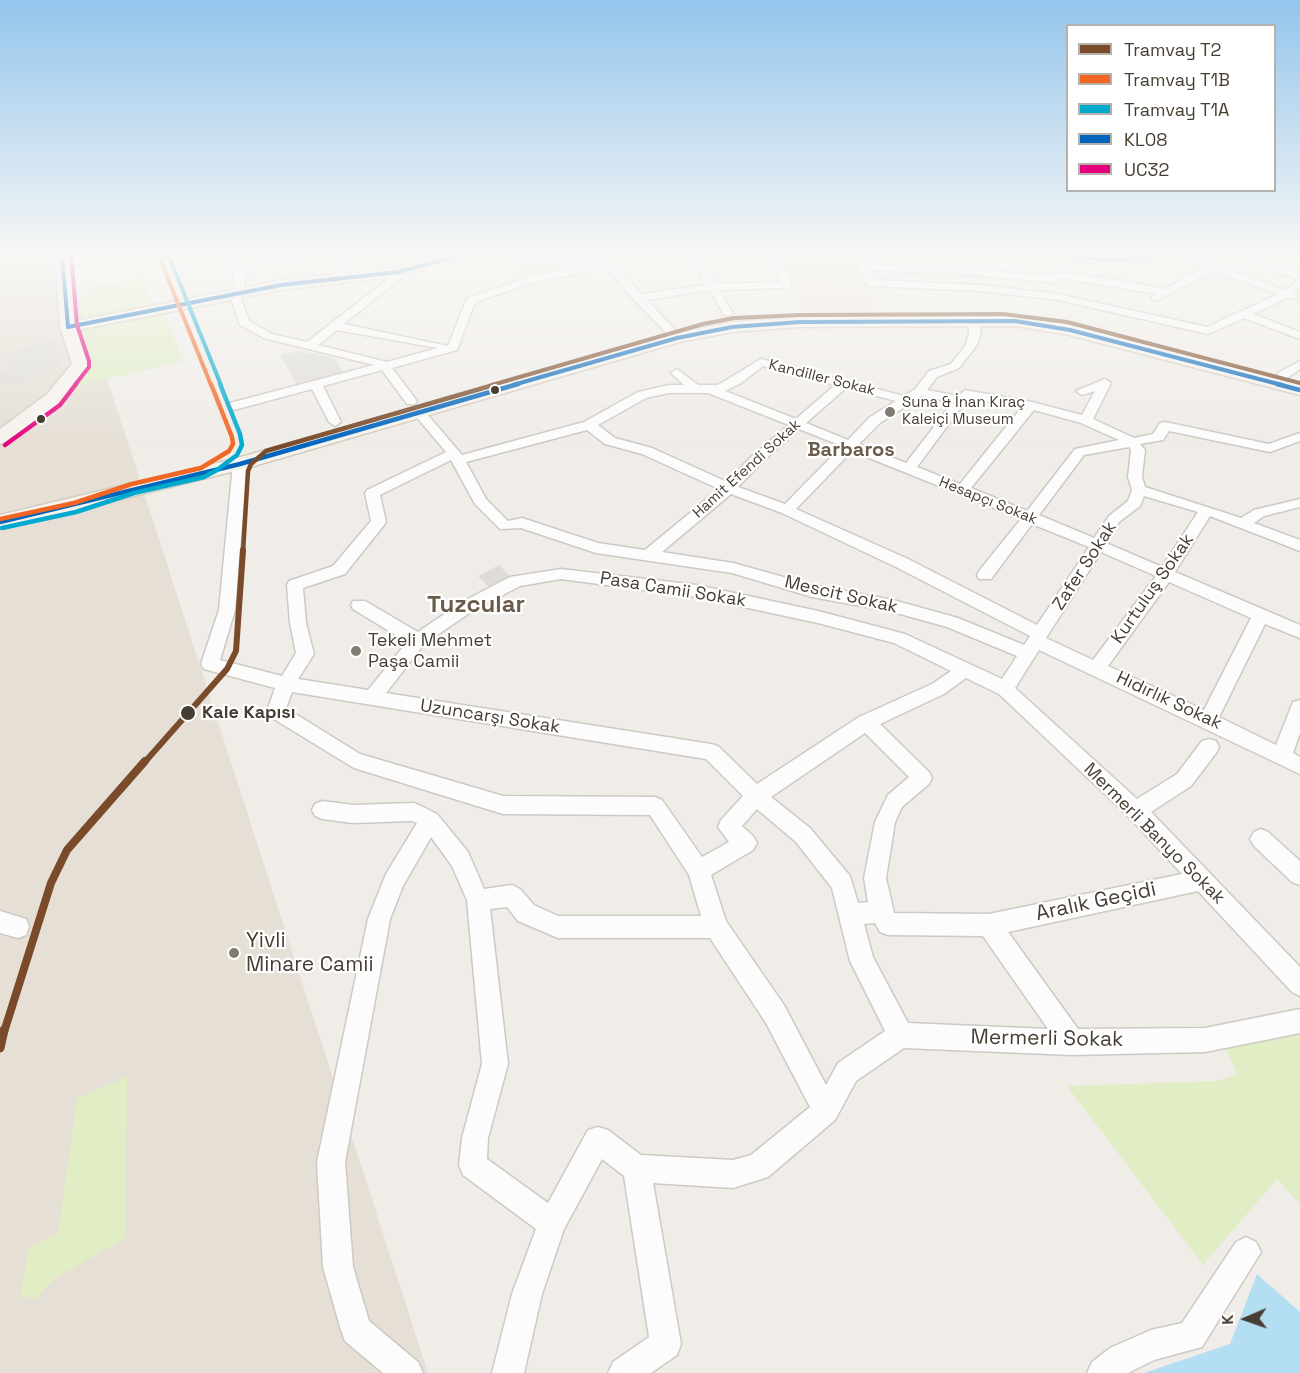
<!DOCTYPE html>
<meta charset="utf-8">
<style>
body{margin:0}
#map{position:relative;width:1300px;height:1373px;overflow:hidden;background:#f0ede8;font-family:"Space Grotesk",sans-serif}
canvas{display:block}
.legend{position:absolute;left:1066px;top:24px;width:210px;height:168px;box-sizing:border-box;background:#fff;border:2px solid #b5b2ad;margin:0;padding:8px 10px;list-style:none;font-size:18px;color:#473e33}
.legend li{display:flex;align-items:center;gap:12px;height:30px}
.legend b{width:30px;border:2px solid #b5b2ad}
.north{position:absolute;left:1216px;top:1289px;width:60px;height:60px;-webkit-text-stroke:4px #fff;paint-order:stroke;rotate:268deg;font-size:16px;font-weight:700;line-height:24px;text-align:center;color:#473e33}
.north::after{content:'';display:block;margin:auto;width:21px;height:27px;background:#473e33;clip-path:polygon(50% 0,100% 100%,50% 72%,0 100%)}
</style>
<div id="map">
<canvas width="1300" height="1373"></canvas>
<ul class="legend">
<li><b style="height:8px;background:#7a4b2a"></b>Tramvay T2</li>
<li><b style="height:8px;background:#f26522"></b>Tramvay T1B</li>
<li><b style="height:8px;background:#00a9ce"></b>Tramvay T1A</li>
<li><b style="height:8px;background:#0065bd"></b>KL08</li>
<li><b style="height:8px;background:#e5007d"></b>UC32</li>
</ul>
<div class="north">K</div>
</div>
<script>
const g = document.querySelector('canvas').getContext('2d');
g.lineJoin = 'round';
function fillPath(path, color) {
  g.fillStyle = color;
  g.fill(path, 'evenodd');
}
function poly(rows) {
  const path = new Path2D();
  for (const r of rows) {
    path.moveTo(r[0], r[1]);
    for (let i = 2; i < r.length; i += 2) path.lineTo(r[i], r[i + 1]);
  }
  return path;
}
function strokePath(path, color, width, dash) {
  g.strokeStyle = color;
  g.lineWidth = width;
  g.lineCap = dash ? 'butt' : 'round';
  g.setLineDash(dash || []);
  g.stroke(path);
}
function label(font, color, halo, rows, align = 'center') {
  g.font = font + ' "Space Grotesk",sans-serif';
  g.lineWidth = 4.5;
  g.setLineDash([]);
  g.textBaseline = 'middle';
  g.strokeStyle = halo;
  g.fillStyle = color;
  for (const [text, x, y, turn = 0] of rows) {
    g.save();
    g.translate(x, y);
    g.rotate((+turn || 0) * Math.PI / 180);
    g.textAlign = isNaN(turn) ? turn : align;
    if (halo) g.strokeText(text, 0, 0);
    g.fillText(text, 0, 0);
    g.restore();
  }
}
fillPath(poly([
 [0,254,67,254,428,1373,0,1373]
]), '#e5dfd5');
fillPath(poly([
 [781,254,862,254,861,270,874,308,800,308]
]), '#efe7d9');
fillPath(poly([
 [82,254,139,254,141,258,90,268,83,267],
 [849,265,856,282,835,283,828,266],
 [144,277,154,305,83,320,79,298,92,287],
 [164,311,183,361,77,386,88,364,80,328],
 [1300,1028,1300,1204,1277,1179,1203,1265,1067,1086,1219,1081,1237,1074,1224,1044],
 [127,1077,125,1239,55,1278,36,1299,20,1296,29,1247,58,1234,77,1098]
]), '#e0edc5');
fillPath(poly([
 [505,254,589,254,591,262,524,272,506,263],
 [55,339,59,368,41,370,26,382,0,384,0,373,7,372,7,352],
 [298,351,333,357,344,373,297,385,280,355],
 [499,565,514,580,493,591,478,576]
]), '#dfdcd8');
fillPath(poly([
 [1257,1274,1300,1312,1300,1373,1144,1373,1230,1344]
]), '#b4def2');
const street = poly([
 [225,254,235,254,241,270,264,256,360,254,339,281,330,279,346,259,266,262,244,277,245,287,240,290,235,287,234,276,225,254],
 [402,254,418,254,413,257,402,254],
 [606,254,612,254,614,264,642,294,706,285,688,254,698,254,716,284,781,282,771,254,781,254,792,285,787,288,719,290,733,313,728,316,724,315,710,290,647,300,681,336,683,338,677,341,673,340,634,300,607,268,538,281,475,302,457,350,392,368,417,401,415,404,407,404,382,370,323,386,341,422,335,426,329,422,312,389,234,410,228,406,230,403,374,365,264,338,240,325,229,293,230,291,239,293,249,321,272,334,307,342,387,280,394,274,395,270,401,270,402,277,344,324,448,346,467,298,532,276,604,263,606,254],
 [337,330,438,348,387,362,318,345,337,330],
 [862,254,872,254,869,264,974,269,1053,277,1054,273,1057,272,1125,281,1165,289,1204,267,1174,255,1185,254,1285,290,1298,280,1230,254,1244,254,1300,275,1300,288,1294,293,1297,296,1296,298,1287,298,1253,314,1300,332,1300,339,1244,318,1208,334,1058,300,981,291,870,286,865,283,859,267,862,254],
 [870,270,974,275,1056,283,1060,282,1060,278,1157,294,1151,298,1156,301,1213,271,1278,294,1207,327,1058,294,981,285,874,280,870,270],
 [968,317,979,326,981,333,977,345,959,368,937,377,927,390,958,396,965,390,1032,402,1082,415,1095,391,1082,395,1076,391,1105,379,1111,383,1093,419,1134,438,1153,434,1160,423,1165,422,1269,444,1300,433,1300,441,1270,452,1169,431,1163,440,1140,444,1145,450,1142,477,1145,487,1241,518,1254,510,1300,499,1300,507,1264,516,1254,523,1300,540,1300,551,1210,516,1175,572,1300,625,1300,638,1265,624,1219,717,1276,745,1291,707,1293,702,1300,700,1300,733,1293,753,1300,757,1300,774,1039,650,1015,688,1137,799,1177,774,1202,741,1209,739,1216,741,1219,747,1216,753,1191,786,1151,812,1300,967,1300,996,1292,992,1198,891,1008,932,1078,1029,1205,1028,1300,1009,1300,1033,1205,1052,1072,1055,904,1048,856,1081,835,1120,768,1177,733,1188,653,1183,681,1344,677,1355,651,1373,608,1373,613,1362,649,1337,624,1176,602,1159,564,1229,542,1294,524,1373,492,1373,512,1294,536,1229,463,1175,459,1165,462,1138,482,1064,467,900,452,866,431,837,403,886,390,919,345,1162,353,1267,369,1321,418,1362,423,1373,383,1373,345,1341,341,1330,323,1267,317,1162,368,919,386,874,417,823,412,821,353,823,322,819,315,816,312,810,315,804,322,801,353,805,414,803,421,806,437,814,468,852,484,889,512,885,520,889,534,905,558,916,701,916,689,875,650,815,503,814,354,768,269,716,267,711,275,688,204,669,201,664,219,610,233,464,240,460,247,464,235,610,220,660,282,676,296,653,290,623,287,585,289,581,333,566,371,521,365,493,367,490,446,452,414,414,412,411,414,408,422,408,462,455,584,422,638,392,669,385,684,385,671,373,677,369,698,385,718,385,761,359,904,396,915,389,929,371,951,364,966,345,969,333,969,327,963,320,968,317],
 [763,366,835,385,796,419,725,391,741,383,763,366],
 [846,388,896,401,870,417,848,440,806,423,846,388],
 [669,393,708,393,789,425,751,457,727,482,652,448,615,438,598,425,646,398,669,393],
 [921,396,953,402,906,463,859,444,880,423,921,396],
 [968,398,1021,408,960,484,917,467,968,398],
 [1034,410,1081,423,1119,440,1075,449,1027,511,971,488,1034,410],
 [799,429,842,446,785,504,738,487,761,463,799,429],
 [587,430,605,444,642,454,719,489,645,550,598,543,522,518,508,521,486,499,466,462,587,430],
 [1129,447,1131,450,1128,477,1132,490,1128,501,1109,516,1094,538,1039,515,1084,455,1129,447],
 [852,451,1021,519,979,571,977,575,979,579,991,579,1032,524,1089,547,1037,625,908,559,796,509,852,451],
 [451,460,475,504,500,529,521,528,596,553,732,573,812,597,893,612,947,627,1017,656,1002,679,905,634,818,611,697,585,561,569,510,577,462,602,418,632,365,601,353,601,351,605,353,609,407,642,368,690,298,679,314,654,306,623,303,588,345,574,384,525,386,522,380,495,451,460],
 [731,494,782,513,896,567,1030,636,1024,645,958,618,893,600,812,585,733,563,662,552,731,494],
 [1144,496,1198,512,1162,567,1106,543,1119,522,1140,506,1144,496],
 [1101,552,1156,576,1093,660,1046,638,1101,552],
 [561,579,697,597,818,623,894,643,951,671,932,684,859,717,757,784,718,746,711,744,386,693,424,644,474,610,520,586,561,579],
 [1169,582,1251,618,1204,710,1108,666,1169,582],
 [966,678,999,694,1129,817,1182,874,989,914,894,913,886,878,895,822,902,807,929,784,932,778,929,772,880,724,944,694,966,678],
 [292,692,706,759,743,796,721,820,718,827,729,842,702,857,662,800,655,797,503,796,360,754,286,708,292,692],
 [865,733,909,777,888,795,875,822,864,878,868,902,858,903,850,876,810,828,771,797,865,733],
 [757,809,796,842,832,888,850,961,885,1031,838,1063,826,1085,784,1005,726,921,711,875,753,850,757,843,753,836,742,826,757,809],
 [507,907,518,921,558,938,710,938,766,1023,810,1107,751,1155,733,1160,641,1155,608,1130,598,1127,588,1130,548,1203,487,1159,488,1138,508,1064,490,909,507,907],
 [875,923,880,932,888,935,983,936,1048,1029,908,1023,873,957,864,924,875,923],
 [1300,361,1300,369,1286,379,1278,379,1278,373,1300,361],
 [1261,829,1268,832,1300,861,1300,885,1292,882,1254,846,1250,839,1254,832,1261,829],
 [0,911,26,919,29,927,26,935,18,938,0,933,0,911],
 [1246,1237,1256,1242,1261,1252,1202,1347,1154,1360,1128,1373,1087,1373,1092,1362,1110,1348,1151,1330,1182,1323,1236,1242,1246,1237]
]);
const secondary = poly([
 [55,254,69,254,76,321,281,280,398,268,449,254,473,254,471,257,398,276,281,290,77,330,90,364,61,402,7,442,0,444,0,429,47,394,72,364,60,327,55,254],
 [1036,254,1112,256,1189,254,1182,258,1112,264,1043,258,1036,254],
 [1015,316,1070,325,1300,384,1300,395,1069,335,1015,326,800,327,732,332,680,342,247,468,0,529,0,515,234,459,677,333,732,322,800,317,1015,316]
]);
strokePath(street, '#cdc9c4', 3);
strokePath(secondary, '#d2ccbf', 3);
fillPath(street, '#fdfcfc');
fillPath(secondary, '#f6f3ee');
strokePath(poly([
 [62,254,68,327,281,285,398,272,466,254],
 [1043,254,1112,260,1182,254],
 [513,385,677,338,732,327,800,322,1015,321,1070,330,1282,385]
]), '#0065bd', 4);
strokePath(poly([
 [1277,384,1300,390],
 [0,522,240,464,518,384]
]), '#0065bd', 4.5);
strokePath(poly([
 [71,254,77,325,89,361,89,367,75,385]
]), '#e5007d', 4);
strokePath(poly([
 [5,445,60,405,76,384]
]), '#e5007d', 4.5);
strokePath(poly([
 [492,385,703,324,734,318,799,315,1003,314,1067,322,1300,383]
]), '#7a4b2a', 4);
strokePath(poly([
 [243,552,248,471,251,464,266,451,497,384]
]), '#7a4b2a', 4.5);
strokePath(poly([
 [144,763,227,669,236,651,243,550]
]), '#7a4b2a', 6);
strokePath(poly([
 [4,1032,51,883,67,850,145,761]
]), '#7a4b2a', 8);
strokePath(poly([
 [0,1048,4,1030]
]), '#7a4b2a', 9);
strokePath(poly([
 [158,254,211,385]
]), '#f26522', 4);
strokePath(poly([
 [0,519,74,503,132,484,201,468,229,451,233,444,232,437,211,384]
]), '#f26522', 4.5);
strokePath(poly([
 [168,254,221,385]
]), '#00a9ce', 4);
strokePath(poly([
 [2,528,76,512,134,493,204,477,217,470,237,455,242,445,240,434,220,384]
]), '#00a9ce', 4.5);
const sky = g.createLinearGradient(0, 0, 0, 446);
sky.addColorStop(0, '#93c5ec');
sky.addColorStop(0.57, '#f8f7f5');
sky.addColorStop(1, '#f8f7f500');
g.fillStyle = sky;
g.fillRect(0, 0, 1300, 446);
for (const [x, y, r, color] of [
 [495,390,5,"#473e33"],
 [890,412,6,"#827b72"],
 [41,419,5,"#473e33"],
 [356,651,6,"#827b72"],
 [188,713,8,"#473e33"],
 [234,953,6,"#827b72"]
]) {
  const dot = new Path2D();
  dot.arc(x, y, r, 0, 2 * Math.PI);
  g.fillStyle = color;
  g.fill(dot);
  strokePath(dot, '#fff', 2);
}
label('15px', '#473e33', '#fff', [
 ["Kandiller Sokak",822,378,14],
 ["Hamit Efendi Sokak",747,469,-42],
 ["Hesapçı Sokak",988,501,22]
]);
label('15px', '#473e33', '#fff', [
 ["Suna & İnan Kıraç",902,403],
 ["Kaleiçi Museum",902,420]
], 'left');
label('18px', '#473e33', '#fff', [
 ["Zafer Sokak",1085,566,-57],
 ["Kurtuluş Sokak",1153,589,-55],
 ["Pasa Camii Sokak",673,590,9],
 ["Mescit Sokak",841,595,13],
 ["Hıdırlık Sokak",1169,701,25],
 ["Uzuncarşı Sokak",490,717,9],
 ["Mermerli Banyo Sokak",1154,834,45]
]);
label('18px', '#473e33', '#fff', [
 ["Tekeli Mehmet",368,641],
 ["Paşa Camii",368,662]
], 'left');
label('bold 18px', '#473e33', '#fff', [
 ["Kale Kapısı",202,713]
], 'left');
label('bold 20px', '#6b5b4a', '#fff', [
 ["Barbaros",851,451]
]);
label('21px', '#473e33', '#fff', [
 ["Aralık Geçidi",1096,902,-12],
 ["Mermerli Sokak",1047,1039,1]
]);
label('21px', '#473e33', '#fff', [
 ["Yivli",246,941],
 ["Minare Camii",246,965]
], 'left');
label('bold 24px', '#6b5b4a', '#fff', [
 ["Tuzcular",476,605]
]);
</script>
